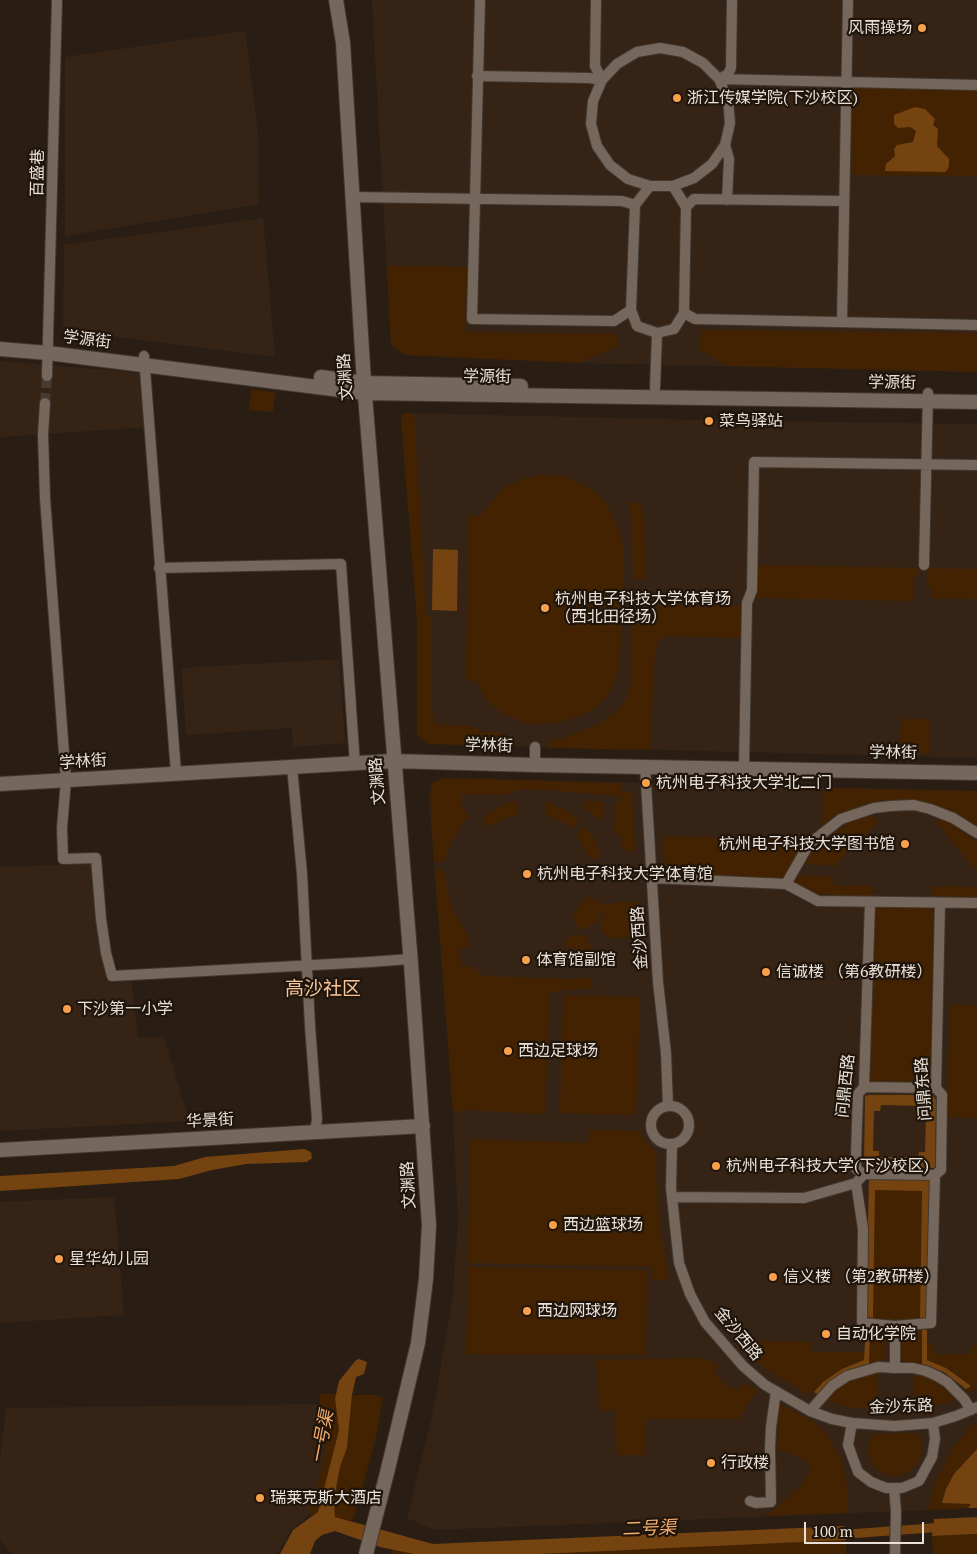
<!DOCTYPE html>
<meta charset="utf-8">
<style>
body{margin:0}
#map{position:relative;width:977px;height:1554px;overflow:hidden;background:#2a1e14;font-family:"PT Serif",serif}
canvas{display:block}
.scale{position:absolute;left:804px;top:1522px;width:120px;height:22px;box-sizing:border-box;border:2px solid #e8e0d9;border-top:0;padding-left:6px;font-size:15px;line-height:18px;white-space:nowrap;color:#e8e0d9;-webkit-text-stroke:4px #20150b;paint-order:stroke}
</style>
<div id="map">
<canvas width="977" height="1554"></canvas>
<div class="scale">100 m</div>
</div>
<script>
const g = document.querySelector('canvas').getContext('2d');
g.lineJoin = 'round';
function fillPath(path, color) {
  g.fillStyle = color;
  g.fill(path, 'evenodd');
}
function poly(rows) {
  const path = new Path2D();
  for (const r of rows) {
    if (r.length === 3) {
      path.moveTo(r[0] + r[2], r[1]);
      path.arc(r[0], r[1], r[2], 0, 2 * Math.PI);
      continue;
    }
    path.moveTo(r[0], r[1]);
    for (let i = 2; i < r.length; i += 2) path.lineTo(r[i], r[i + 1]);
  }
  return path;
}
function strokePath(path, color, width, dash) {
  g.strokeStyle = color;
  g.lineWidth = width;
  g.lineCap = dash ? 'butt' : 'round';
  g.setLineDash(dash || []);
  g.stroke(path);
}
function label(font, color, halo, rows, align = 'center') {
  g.font = font + ' "PT Serif","Noto Sans SC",serif';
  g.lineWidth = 4.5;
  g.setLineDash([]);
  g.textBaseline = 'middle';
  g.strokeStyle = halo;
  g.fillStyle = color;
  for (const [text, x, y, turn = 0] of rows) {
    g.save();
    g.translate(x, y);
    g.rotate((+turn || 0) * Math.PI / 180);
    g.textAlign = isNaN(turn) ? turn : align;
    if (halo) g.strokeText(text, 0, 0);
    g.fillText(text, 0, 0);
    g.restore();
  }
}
fillPath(poly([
 [372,0,977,0,977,372,578,363,405,355,391,345],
 [245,31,258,134,259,204,65,236,65,57],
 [263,218,275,357,63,330,64,245],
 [0,361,144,373,148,427,0,437],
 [404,413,745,421,977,424,977,758,428,744,417,735,417,621,401,417],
 [339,659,345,743,293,747,292,728,186,735,182,668],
 [444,778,977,791,977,1508,435,1530,407,1518,433,1412,453,1296,458,1220,453,1112,429,798,432,783],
 [93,864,98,920,107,981,131,978,138,1038,164,1037,189,1121,0,1131,0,867],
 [114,1197,124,1315,0,1323,0,1202],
 [327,1404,333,1426,316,1504,308,1516,291,1530,277,1554,12,1554,0,1540,0,1461,6,1408]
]), '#352415');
fillPath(poly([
 [846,82,977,85,977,176,845,175],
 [387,266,467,267,466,332,617,334,619,346,578,363,405,355,391,345],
 [701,330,977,333,977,372,728,366,700,350],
 [251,389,275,392,273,412,249,410],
 [404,413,414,413,426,614,431,618,431,705,434,721,438,725,472,726,483,732,501,732,501,746,428,744,417,735,417,621,401,417],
 [541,475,564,476,593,490,606,503,620,531,624,551,620,661,615,681,606,698,594,709,578,717,556,723,528,724,503,714,487,701,476,681,466,680,468,516,480,516,503,489,522,479],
 [628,503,642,503,646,559,646,579,633,579,632,519],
 [757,565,919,568,918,573,913,579,913,601,756,598],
 [927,568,977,569,977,599,932,598,932,590,927,583],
 [657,604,743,606,742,638,670,636,661,639,655,650,650,750,549,748,549,740,564,738,594,726,607,718,618,710,627,697,631,681,631,620,639,615,648,619,656,610],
 [901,719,929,719,930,753,900,753],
 [444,778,620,783,622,791,632,793,635,851,626,851,621,846,622,839,619,834,614,833,615,803,621,801,620,796,534,789,519,790,504,795,462,794,462,807,466,811,469,817,462,824,450,844,445,861,434,862,430,793,432,783],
 [824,788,977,791,977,828,908,802,822,828],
 [518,801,518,815,511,816,490,826,483,823,488,814,508,802],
 [546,801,565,810,579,820,570,829,566,824,545,814],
 [584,801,604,802,604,821,584,808],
 [873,813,878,822,835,866,806,864,806,858,827,838,850,822],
 [941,819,950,822,977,842,977,869,974,868,935,821],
 [585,827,594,838,601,857,590,859,576,835],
 [663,836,793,839,802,855,786,884,665,878],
 [435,870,444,871,450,900,454,913,468,935,469,947,459,950,462,966,474,967,483,976,564,979,591,978,593,988,550,992,545,1114,465,1110,453,1112],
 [799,875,834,877,834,885,873,886,872,897,814,894,794,885],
 [977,881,977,899,934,897,931,894,931,886,976,887],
 [587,896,607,906,615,902,638,902,641,937,613,938,602,933,601,924,605,909,594,924,580,931,572,917],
 [870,902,940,903,936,1088,864,1087],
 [572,935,586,936,594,953,564,947,567,939],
 [563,995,640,997,636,1115,560,1113],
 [950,1005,977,1005,977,1118,947,1117],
 [589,1130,640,1131,646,1142,655,1152,659,1222,669,1280,652,1280,652,1267,468,1263,470,1139,588,1143],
 [875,1190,922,1190,920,1323,873,1323],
 [468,1267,647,1270,646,1355,466,1354],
 [870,1328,886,1328,886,1359,869,1364],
 [898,1329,922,1329,922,1364,903,1363,898,1360],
 [740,1341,812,1342,812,1352,865,1352,865,1360,851,1364,831,1376,810,1395,785,1381,755,1361,737,1343],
 [927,1344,934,1344,934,1354,971,1354,971,1346,977,1346,977,1388,969,1393,966,1389,971,1386,957,1375,946,1368,927,1360],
 [703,1358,719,1366,715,1369,717,1375,725,1386,737,1390,744,1384,758,1390,738,1419,646,1419,646,1455,617,1455,615,1410,600,1411,596,1360],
 [870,1373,877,1373,877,1409,846,1407,827,1400,834,1391,843,1384],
 [913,1373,925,1375,933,1379,957,1399,925,1408,914,1407],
 [320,1394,337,1394,335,1400,339,1430,318,1512,311,1516,308,1506,311,1497,317,1487,324,1463,325,1443,320,1422],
 [352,1395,376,1395,383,1398,375,1441,360,1497,352,1521,335,1517,334,1499,340,1467,347,1448],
 [780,1404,813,1421,827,1434,841,1460,847,1486,848,1513,766,1516,800,1487,810,1472,810,1464,803,1459,796,1455,776,1449,779,1436,775,1426],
 [977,1422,977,1449,961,1466,943,1503,972,1504,968,1508,928,1510,936,1481,952,1449,971,1426],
 [916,1433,921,1441,922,1450,920,1459,915,1466,908,1472,900,1475,891,1476,882,1473,875,1467,870,1460,868,1451,869,1442,872,1434],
 [846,1534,846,1554,392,1554,394,1539,432,1548],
 [977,1534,977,1554,933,1554,932,1536]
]), '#422201');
fillPath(poly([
 [915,107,925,109,935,119,933,125,938,129,937,146,949,159,949,166,946,172,885,171,886,164,895,156,894,149,897,145,913,142,916,131,910,127,898,128,894,124,894,115],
 [433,549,458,550,457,611,432,610],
 [868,1095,930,1095,934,1097,936,1100,935,1166,934,1168,867,1167,864,1165,865,1098,865,1096],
 [881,1105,920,1106,920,1111,926,1112,925,1152,919,1152,918,1157,879,1157,879,1151,873,1151,874,1111,880,1111],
 [304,1149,311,1152,312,1158,307,1162,246,1164,212,1170,179,1179,0,1191,0,1176,174,1166,205,1157],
 [869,1177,930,1178,928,1318,920,1318,922,1191,875,1190,873,1318,866,1317],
 [866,1328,870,1328,869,1364,858,1368,819,1395,814,1392,823,1382,842,1369,864,1360],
 [922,1329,927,1330,927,1360,946,1368,971,1386,966,1389,944,1372,922,1364],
 [359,1359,367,1362,364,1374,356,1377,352,1395,347,1448,340,1467,334,1499,335,1517,433,1544,845,1526,846,1540,539,1554,414,1554,380,1547,335,1531,322,1535,315,1541,310,1554,280,1554,293,1530,318,1512,339,1430,335,1399,339,1381,356,1360],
 [977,1449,977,1508,968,1508,971,1504,942,1503,946,1489,954,1474],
 [977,1517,977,1534,932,1536,934,1519]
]), '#744310');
strokePath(poly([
 [835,1535,944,1527]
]), '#744310', 9);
strokePath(poly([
 [45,403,47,376]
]), '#463b32', 10, [10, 5]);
const street = poly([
 [480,0,472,319,614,321,631,310],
 [596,0,595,66,602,80],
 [477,76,589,78,602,80],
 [719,79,977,85],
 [719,79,728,74,731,68,732,0],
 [725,145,712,164,694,178,673,186,650,186,628,179,610,165,597,146,591,124,593,101,602,80,617,64,637,52,660,48,683,52,703,63,719,79,728,100,730,123,725,145,729,159,727,200],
 [650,186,635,205,631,310,637,326,657,333,674,329,684,313,686,207,673,186],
 [352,197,622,201,635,205],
 [686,207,694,199,844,201],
 [684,313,695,319,977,325],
 [842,322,848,0],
 [144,356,176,773],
 [47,376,57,0],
 [655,388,657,333],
 [45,403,43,434,45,498,66,780,62,828,63,859,96,858,101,919,106,953,112,976,370,962,410,959],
 [924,565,928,393],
 [159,568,341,564,355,764],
 [535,765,535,747],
 [292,767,302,874,310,1026,317,1119,315,1132],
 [645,767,658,982,666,1053,668,1106],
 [744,768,747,603,752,590,754,462,977,465],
 [651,878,786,884,809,844,841,819,874,808,891,806,914,805,930,809,953,818,977,833],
 [786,884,818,901,977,903],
 [870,902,864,1087,858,1094,856,1154,856,1169,864,1174,856,1183,863,1229,862,1323,895,1326,931,1323,935,1175,941,1170,942,1095,936,1088,940,903],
 [864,1087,936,1088],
 [670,1125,19],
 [672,1145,671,1188,679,1263,690,1294,705,1322,743,1366,765,1385,810,1411,832,1419,852,1423,895,1426,933,1423,956,1416,977,1407],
 [864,1174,935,1175],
 [672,1197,804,1198,856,1183],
 [895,1326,895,1368,913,1368,926,1371,937,1376,947,1382,964,1399,971,1410],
 [810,1411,832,1386,847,1376,878,1367,895,1368],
 [852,1423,848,1445,858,1472,871,1482,886,1488,902,1488,919,1481,932,1457,935,1439,933,1423],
 [894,1488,896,1511,895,1554],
 [750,1501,756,1503,771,1502,770,1448,771,1427,776,1391]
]);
const secondary = poly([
 [336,0,343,43,364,383,411,964,429,1225,426,1279,418,1343,387,1473,366,1554],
 [0,349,48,353,364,393,977,402],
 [321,377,364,383,521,386],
 [0,784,393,761,535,765,977,773],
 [0,1150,423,1126]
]);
strokePath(street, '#413831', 12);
strokePath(secondary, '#413831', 16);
strokePath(street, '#76675c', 10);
strokePath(secondary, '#76675c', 14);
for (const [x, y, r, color] of [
 [922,28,5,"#f8a04b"],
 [677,98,5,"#f8a04b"],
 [709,421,5,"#f8a04b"],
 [545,608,5,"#f8a04b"],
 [646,783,5,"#f8a04b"],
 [905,844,5,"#f8a04b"],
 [527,874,5,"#f8a04b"],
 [526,960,5,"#f8a04b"],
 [766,972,5,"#f8a04b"],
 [67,1009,5,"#f8a04b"],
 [508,1051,5,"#f8a04b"],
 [716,1166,5,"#f8a04b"],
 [553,1225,5,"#f8a04b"],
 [59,1259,5,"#f8a04b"],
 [773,1277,5,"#f8a04b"],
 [527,1311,5,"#f8a04b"],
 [826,1334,5,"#f8a04b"],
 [711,1463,5,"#f8a04b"],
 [260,1498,5,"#f8a04b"]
]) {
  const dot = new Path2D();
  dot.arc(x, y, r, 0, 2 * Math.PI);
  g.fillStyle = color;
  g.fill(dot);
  strokePath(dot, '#20150b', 2);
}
label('16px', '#e8e0d9', '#20150b', [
 ["风雨操场",912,28,"right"],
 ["浙江传媒学院(下沙校区)",687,98],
 ["菜鸟驿站",719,421],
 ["杭州电子科技大学体育场",555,599],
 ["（西北田径场）",555,617],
 ["杭州电子科技大学北二门",656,783],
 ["杭州电子科技大学图书馆",895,844,"right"],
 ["杭州电子科技大学体育馆",537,874],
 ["体育馆副馆",536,960],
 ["信诚楼 （第6教研楼）",776,972],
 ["下沙第一小学",77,1009],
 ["西边足球场",518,1051],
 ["杭州电子科技大学(下沙校区)",726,1166],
 ["西边篮球场",563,1225],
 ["星华幼儿园",69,1259],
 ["信义楼 （第2教研楼）",783,1277],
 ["西边网球场",537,1311],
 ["自动化学院",836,1334],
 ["行政楼",721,1463],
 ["瑞莱克斯大酒店",270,1498]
], 'left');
label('16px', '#e8e0d9', '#20150b', [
 ["百盛巷",38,173,-89],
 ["学源街",87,340,7],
 ["文渊路",346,377,-94],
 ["学源街",487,377,1],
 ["学源街",892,383,1],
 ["学林街",489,746,2],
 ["学林街",893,753,1],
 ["学林街",83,762,-4],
 ["文渊路",378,781,-95],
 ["金沙西路",640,938,-94],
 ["问鼎西路",846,1086,-84],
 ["问鼎东路",924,1089,-94],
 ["华景街",210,1121,-3],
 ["文渊路",409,1185,-93],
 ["金沙西路",738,1334,50],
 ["金沙东路",901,1407,-2]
]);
label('italic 18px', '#f5ae6f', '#20150b', [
 ["一号渠",323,1437,-79],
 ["二号渠",649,1529,-2]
]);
label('19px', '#f7c59a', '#20150b', [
 ["高沙社区",323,990]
]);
</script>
